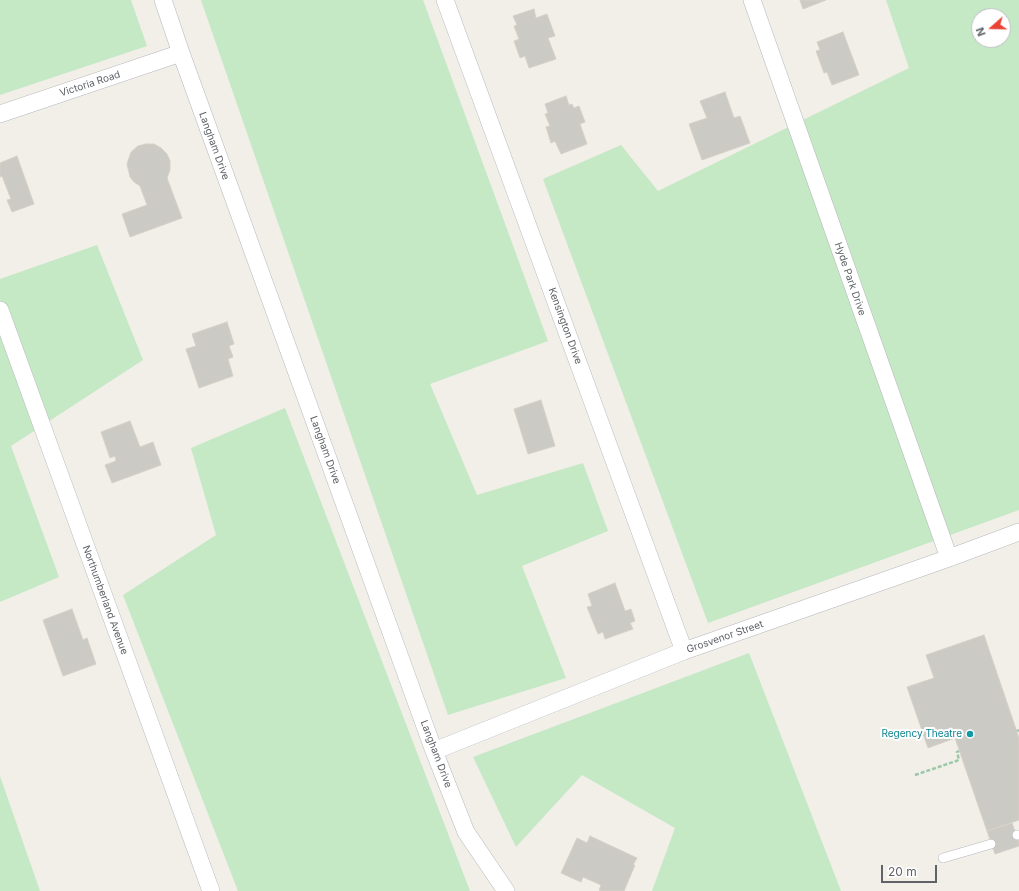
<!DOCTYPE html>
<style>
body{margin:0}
#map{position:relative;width:1019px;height:891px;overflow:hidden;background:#f1efe8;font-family:Inter,sans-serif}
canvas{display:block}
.north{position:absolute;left:971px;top:8px;width:40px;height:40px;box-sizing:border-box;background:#fff;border:1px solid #bfc1c3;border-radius:50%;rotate:250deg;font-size:11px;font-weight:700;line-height:16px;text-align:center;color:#5f6368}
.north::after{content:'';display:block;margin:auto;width:14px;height:18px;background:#ea4335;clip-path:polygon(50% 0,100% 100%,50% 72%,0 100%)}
.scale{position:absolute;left:881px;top:865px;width:56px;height:18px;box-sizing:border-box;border:2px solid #5f6368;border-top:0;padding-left:5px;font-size:12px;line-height:14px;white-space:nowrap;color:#5f6368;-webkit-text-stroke:3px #fff;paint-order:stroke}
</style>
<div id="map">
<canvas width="1019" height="891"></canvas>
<div class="north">N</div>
<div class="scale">20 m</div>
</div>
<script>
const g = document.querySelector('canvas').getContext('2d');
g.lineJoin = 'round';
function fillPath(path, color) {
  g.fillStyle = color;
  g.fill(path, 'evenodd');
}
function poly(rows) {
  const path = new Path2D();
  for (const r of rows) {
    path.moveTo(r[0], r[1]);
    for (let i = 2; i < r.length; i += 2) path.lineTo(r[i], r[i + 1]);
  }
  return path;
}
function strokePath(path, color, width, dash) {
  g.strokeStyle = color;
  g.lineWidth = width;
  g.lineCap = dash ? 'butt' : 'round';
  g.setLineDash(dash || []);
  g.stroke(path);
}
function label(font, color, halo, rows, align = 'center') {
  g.font = font + ' Inter,sans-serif';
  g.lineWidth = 4;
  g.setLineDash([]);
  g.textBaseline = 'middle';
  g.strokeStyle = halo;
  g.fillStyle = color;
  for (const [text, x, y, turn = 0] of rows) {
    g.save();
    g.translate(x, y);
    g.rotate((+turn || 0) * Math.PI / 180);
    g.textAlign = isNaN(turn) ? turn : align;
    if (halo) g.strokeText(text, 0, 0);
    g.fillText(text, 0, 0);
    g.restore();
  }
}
fillPath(poly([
 [0,0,131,0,147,46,0,95],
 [201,0,423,0,548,341,430,384,477,495,583,463,608,531,522,566,566,678,448,715],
 [886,0,1019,0,1019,510,708,623,543,179,621,145,658,191,909,68],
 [979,16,1003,16,1003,40,979,40],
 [97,245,143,360,11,446,59,577,0,602,0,279],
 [285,408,470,891,238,891,123,595,216,535,191,448],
 [749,653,841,891,652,891,675,828,582,775,516,847,473,757],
 [0,776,40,891,0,891]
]), '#c5e8c5');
const building = poly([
 [800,0,826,0,803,9,800,0],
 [534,9,536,18,547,14,555,36,548,38,556,59,529,68,525,56,520,58,514,41,519,39,514,26,517,25,513,16,534,9],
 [843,32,859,75,832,85,827,72,824,73,816,51,820,50,817,42,843,32],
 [725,92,734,118,740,116,750,143,702,160,689,124,707,118,700,101,725,92],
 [566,96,569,105,572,104,574,108,579,106,585,122,580,124,587,144,561,154,555,141,551,143,546,127,550,126,545,114,548,113,545,104,566,96],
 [146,144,154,144,161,148,167,154,170,161,170,170,167,178,182,218,130,237,122,214,147,205,140,186,134,182,130,177,127,164,131,152,138,146,146,144],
 [17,156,34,204,12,212,7,200,11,199,2,176,0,177,0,163,17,156],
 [227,322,234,344,229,346,233,357,228,359,233,376,199,388,186,349,196,346,192,334,227,322],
 [541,400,555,446,528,454,514,409,541,400],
 [130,421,140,447,153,442,161,465,112,483,105,465,116,461,115,456,110,458,101,432,130,421],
 [615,583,625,611,631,609,635,621,630,623,633,629,605,639,603,632,598,634,587,607,592,606,588,594,615,583],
 [72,609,83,640,87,638,96,664,63,676,43,620,72,609],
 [984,635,1019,738,1019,820,987,831,955,738,928,748,907,687,934,678,926,655,984,635],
 [1012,823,1019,842,1019,846,995,854,987,831,1012,823],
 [590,836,637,858,633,865,635,865,624,891,601,891,599,890,601,885,583,877,581,882,561,873,577,838,587,843,590,836]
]);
fillPath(building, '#cccac5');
strokePath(building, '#d6d1c6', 1);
const service = poly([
 [1017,835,1019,835],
 [943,858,991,844]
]);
const minor = poly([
 [163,0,181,53,434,751,466,832,506,891],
 [445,0,684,651],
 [752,0,949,558],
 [0,114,181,53],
 [0,310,211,891],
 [434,751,684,651,949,558,1019,532]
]);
strokePath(service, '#b5b8bc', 10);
strokePath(minor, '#b5b8bc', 18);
strokePath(poly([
 [1017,731,1019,730],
 [915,775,959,760,957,752,959,751]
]), '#9cc7a9', 2.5, [4, 2]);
strokePath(service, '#fff', 9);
strokePath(minor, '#fff', 17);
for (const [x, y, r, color] of [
 [970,734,4,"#0f9aa8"]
]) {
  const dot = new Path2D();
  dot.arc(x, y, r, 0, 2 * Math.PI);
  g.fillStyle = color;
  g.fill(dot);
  strokePath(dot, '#fff', 1.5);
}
label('10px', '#5f6368', '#fff', [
 ["Victoria Road",90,84,-18],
 ["Langham Drive",214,146,70],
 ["Hyde Park Drive",850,279,71],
 ["Kensington Drive",565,326,70],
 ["Langham Drive",325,450,70],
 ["Northumberland Avenue",105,600,70],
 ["Grosvenor Street",725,637,-19],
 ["Langham Drive",436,754,69]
]);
label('10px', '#0d838f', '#fff', [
 ["Regency Theatre",962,734]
], 'right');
</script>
